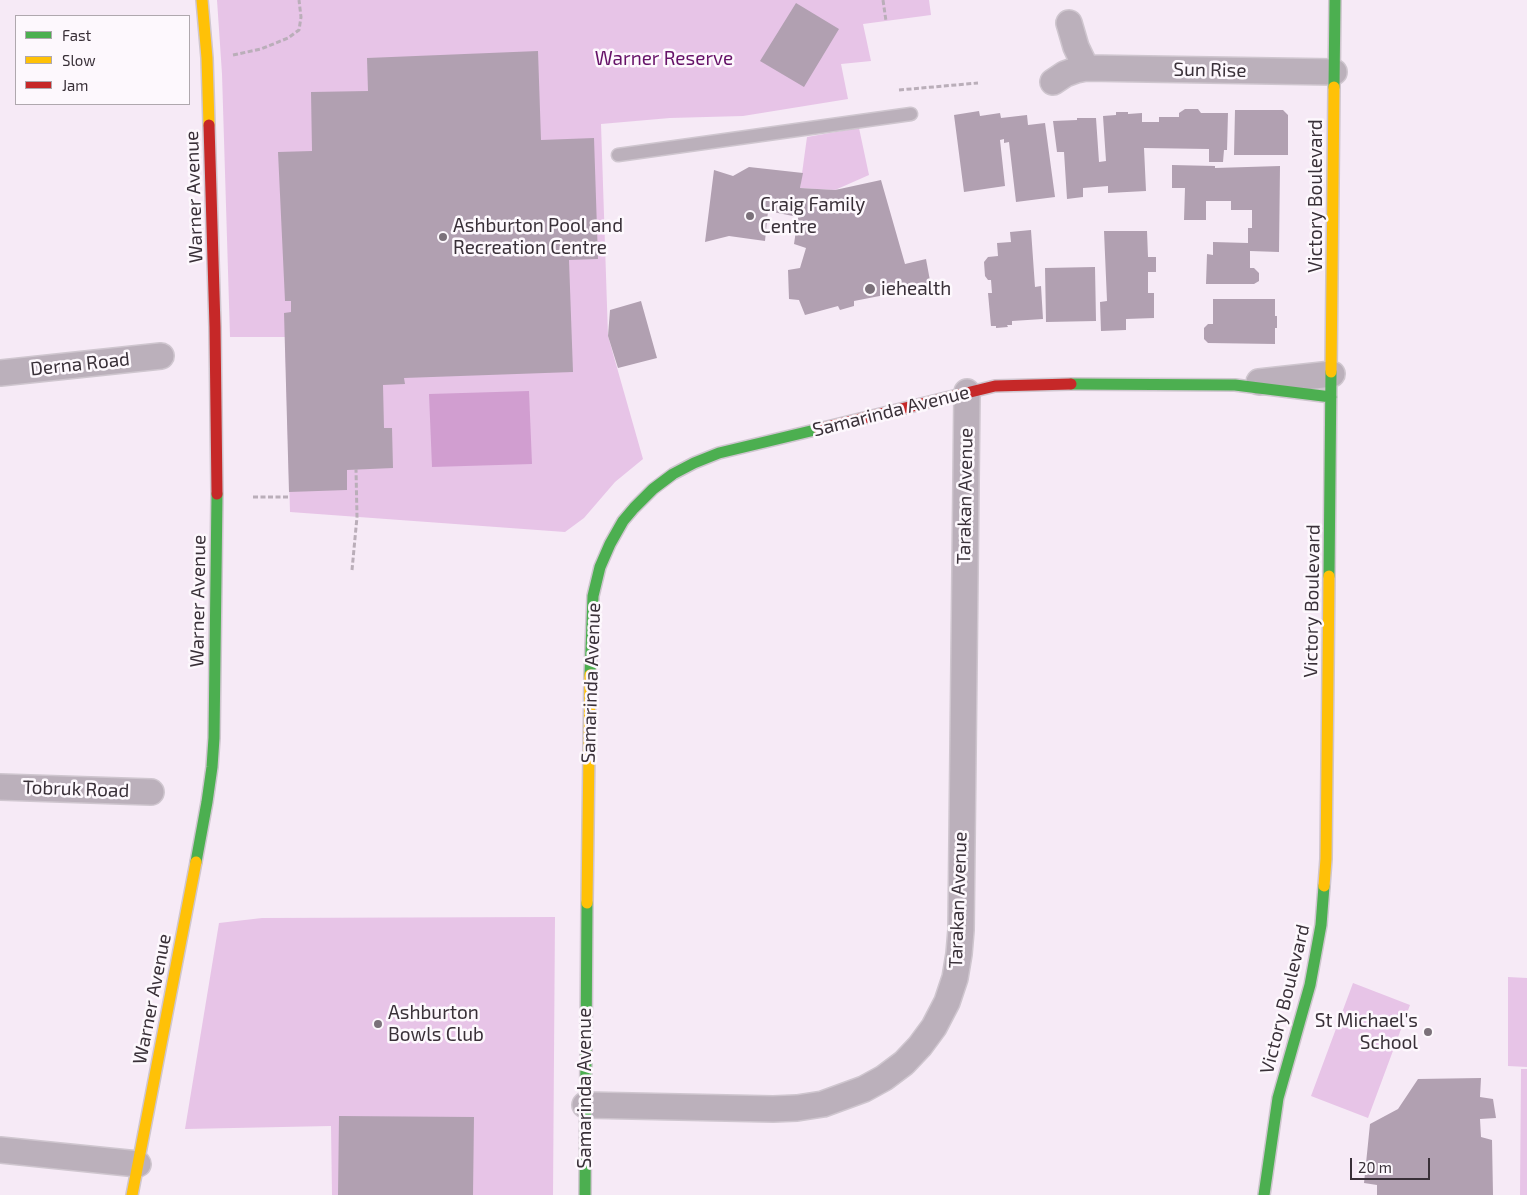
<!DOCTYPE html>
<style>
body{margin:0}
#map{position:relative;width:1527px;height:1195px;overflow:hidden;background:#f6eaf6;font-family:"Exo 2",sans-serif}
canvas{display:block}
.legend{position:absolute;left:15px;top:15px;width:175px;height:90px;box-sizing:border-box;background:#fdf8fd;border:1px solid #afa8ae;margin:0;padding:6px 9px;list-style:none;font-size:15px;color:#393038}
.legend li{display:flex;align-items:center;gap:10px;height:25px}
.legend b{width:25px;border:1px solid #afa8ae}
.scale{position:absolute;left:1350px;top:1158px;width:80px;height:22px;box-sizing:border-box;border:2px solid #393038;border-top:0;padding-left:6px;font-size:15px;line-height:18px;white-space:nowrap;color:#393038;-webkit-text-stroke:4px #fdf8fd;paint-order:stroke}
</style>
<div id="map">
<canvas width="1527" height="1195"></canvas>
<ul class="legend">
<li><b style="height:6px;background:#4caf50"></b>Fast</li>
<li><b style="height:6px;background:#ffc107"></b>Slow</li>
<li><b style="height:6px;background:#c62828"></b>Jam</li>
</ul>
<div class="scale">20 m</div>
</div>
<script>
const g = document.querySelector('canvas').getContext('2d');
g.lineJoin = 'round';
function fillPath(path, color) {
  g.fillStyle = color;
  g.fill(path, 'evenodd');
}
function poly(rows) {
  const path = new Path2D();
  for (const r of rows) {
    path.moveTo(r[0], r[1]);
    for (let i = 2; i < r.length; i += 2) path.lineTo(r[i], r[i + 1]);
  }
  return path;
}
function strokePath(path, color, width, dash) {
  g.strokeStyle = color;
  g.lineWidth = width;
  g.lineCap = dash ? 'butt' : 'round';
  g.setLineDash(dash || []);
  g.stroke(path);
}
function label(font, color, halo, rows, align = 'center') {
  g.font = font + ' "Exo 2",sans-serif';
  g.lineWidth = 5;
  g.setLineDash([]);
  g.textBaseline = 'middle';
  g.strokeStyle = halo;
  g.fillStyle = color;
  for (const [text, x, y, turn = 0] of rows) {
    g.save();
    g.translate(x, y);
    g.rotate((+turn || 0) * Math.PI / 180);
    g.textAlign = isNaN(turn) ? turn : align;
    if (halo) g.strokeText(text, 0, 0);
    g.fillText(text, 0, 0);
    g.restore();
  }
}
fillPath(poly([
 [217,0,929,0,931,15,863,24,871,61,841,64,848,99,743,116,670,118,601,124,608,336,643,459,615,482,584,518,565,532,290,512,285,337,230,337,222,74],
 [859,128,869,175,835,190,800,188,807,137],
 [555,917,553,1195,332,1195,331,1126,185,1129,219,923,262,918],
 [1508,977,1527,978,1527,1067,1508,1066],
 [1353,983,1410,1005,1368,1118,1311,1096],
 [1521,1069,1527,1069,1527,1195,1520,1195]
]), '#e7c4e7');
fillPath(poly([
 [529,391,532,464,432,467,429,394]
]), '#d19ed0');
fillPath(poly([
 [796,3,839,29,804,87,760,61],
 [538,51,541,140,594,138,598,259,569,260,573,372,404,378,405,384,383,385,384,428,392,428,393,468,347,470,347,490,289,492,284,313,291,312,291,301,285,301,278,152,312,151,311,92,368,91,367,58],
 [1185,109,1198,109,1201,113,1228,113,1227,150,1224,150,1223,162,1209,162,1209,149,1144,148,1146,191,1108,193,1108,186,1083,188,1083,197,1067,199,1064,152,1057,152,1053,121,1077,120,1077,118,1096,118,1099,162,1106,161,1103,116,1116,115,1116,112,1128,112,1128,114,1142,113,1142,122,1159,122,1159,117,1179,117,1179,113],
 [1235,110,1283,110,1288,115,1288,155,1234,155],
 [979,111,980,116,1000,113,1001,118,1027,115,1028,125,1045,123,1055,197,1016,202,1009,142,1004,143,1004,139,1000,140,1005,186,964,192,954,115],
 [1172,165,1215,166,1215,168,1280,166,1279,252,1250,251,1250,268,1254,268,1259,273,1259,281,1254,284,1206,284,1207,254,1213,255,1213,242,1248,243,1248,228,1252,228,1252,210,1231,210,1231,201,1206,201,1206,220,1184,220,1185,188,1172,188],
 [749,167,803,173,800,188,835,190,881,180,905,264,926,259,931,286,854,301,854,306,840,310,838,306,805,315,799,300,789,299,788,270,800,268,806,248,794,244,798,217,768,211,765,241,729,236,705,242,714,170,733,176],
 [1031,230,1035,287,1041,286,1043,319,1012,321,1012,325,1007,325,1008,327,996,328,996,326,991,326,988,293,992,293,991,280,988,280,985,276,984,262,988,257,998,256,997,243,1011,242,1010,232],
 [1104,231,1147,231,1148,257,1156,257,1156,272,1148,272,1148,293,1154,293,1154,318,1126,319,1126,330,1101,331,1100,302,1107,301],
 [1095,267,1096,321,1046,322,1045,268],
 [1213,299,1275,299,1275,316,1277,316,1277,328,1275,328,1275,344,1208,343,1204,339,1204,328,1208,324,1213,324],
 [641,301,657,358,618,368,608,336,610,310],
 [1481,1078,1480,1097,1493,1099,1496,1118,1480,1119,1481,1137,1492,1140,1493,1195,1377,1195,1377,1185,1364,1183,1370,1124,1398,1109,1418,1079],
 [339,1116,474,1117,473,1195,338,1195]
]), '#b1a0b1');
const lane = poly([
 [618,155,911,114]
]);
const street = poly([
 [1069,23,1076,47,1086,68,1334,72],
 [1053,82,1065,74,1076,70,1086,68],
 [0,373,161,356],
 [1259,382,1332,374],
 [0,787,151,792],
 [585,1105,773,1109,797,1108,823,1104,864,1089,884,1078,904,1063,920,1046,934,1027,947,1002,955,978,959,954,961,930,967,392],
 [0,1150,138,1164]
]);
const fast = poly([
 [1334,87,1335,0],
 [1071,384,1235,385,1331,397],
 [1329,576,1331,372],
 [590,675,593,596,600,567,610,544,623,521,634,508,653,489,673,474,694,463,719,453,819,429],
 [196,862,207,802,212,767,214,738,217,494],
 [585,1195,587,903],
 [1264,1195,1278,1098,1310,985,1321,925,1324,886]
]);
const slow = poly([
 [202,0,207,58,209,125],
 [1331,372,1334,87],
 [1324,886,1326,859,1329,576],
 [587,903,590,675],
 [132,1195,196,862]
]);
const jam = poly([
 [209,125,215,327,217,494],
 [819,429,995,386,1071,384]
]);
strokePath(lane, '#cfc6cf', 15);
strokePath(street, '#cfc6cf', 28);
strokePath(fast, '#cfc6cf', 14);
strokePath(slow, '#cfc6cf', 14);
strokePath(jam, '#cfc6cf', 14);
strokePath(poly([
 [883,0,886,21],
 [233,55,261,49,288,38,299,30,301,17,299,0],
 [899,90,978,83],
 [253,497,289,497],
 [352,570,357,517,356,469]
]), '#baaeb9', 3, [5, 2.5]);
strokePath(lane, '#bbb0bb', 12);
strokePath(street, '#bbb0bb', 25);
strokePath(fast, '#4caf50', 11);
strokePath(slow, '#ffc107', 11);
strokePath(jam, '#c62828', 11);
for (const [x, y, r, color] of [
 [750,216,5,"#7b717a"],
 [443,237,5,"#7b717a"],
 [870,289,6,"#7b717a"],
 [378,1024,5,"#7b717a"],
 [1428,1032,5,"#7b717a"]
]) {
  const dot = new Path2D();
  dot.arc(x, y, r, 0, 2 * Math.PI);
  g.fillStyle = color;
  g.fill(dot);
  strokePath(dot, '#fdf8fd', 2);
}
label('19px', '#661268', '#fdf8fd', [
 ["Warner Reserve",664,59]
]);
label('19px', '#393038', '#fdf8fd', [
 ["Sun Rise",1210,70,1],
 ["Victory Boulevard",1316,196,-90],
 ["Warner Avenue",194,197,-92],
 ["Derna Road",80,364,-6],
 ["Samarinda Avenue",891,411,-14],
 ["Tarakan Avenue",965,496,-89],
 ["Warner Avenue",198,601,-89],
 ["Victory Boulevard",1312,601,-89],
 ["Samarinda Avenue",591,683,-88],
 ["Tobruk Road",76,789,2],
 ["Tarakan Avenue",958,900,-88],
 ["Warner Avenue",152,999,-79],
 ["Victory Boulevard",1285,999,-76],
 ["Samarinda Avenue",585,1088,-90]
]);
label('19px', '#393038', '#fdf8fd', [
 ["Craig Family",760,205],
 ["Centre",760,227],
 ["Ashburton Pool and",453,226],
 ["Recreation Centre",453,248],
 ["iehealth",881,289],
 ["Ashburton",388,1013],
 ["Bowls Club",388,1035],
 ["St Michael's",1418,1021,"right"],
 ["School",1418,1043,"right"]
], 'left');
</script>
